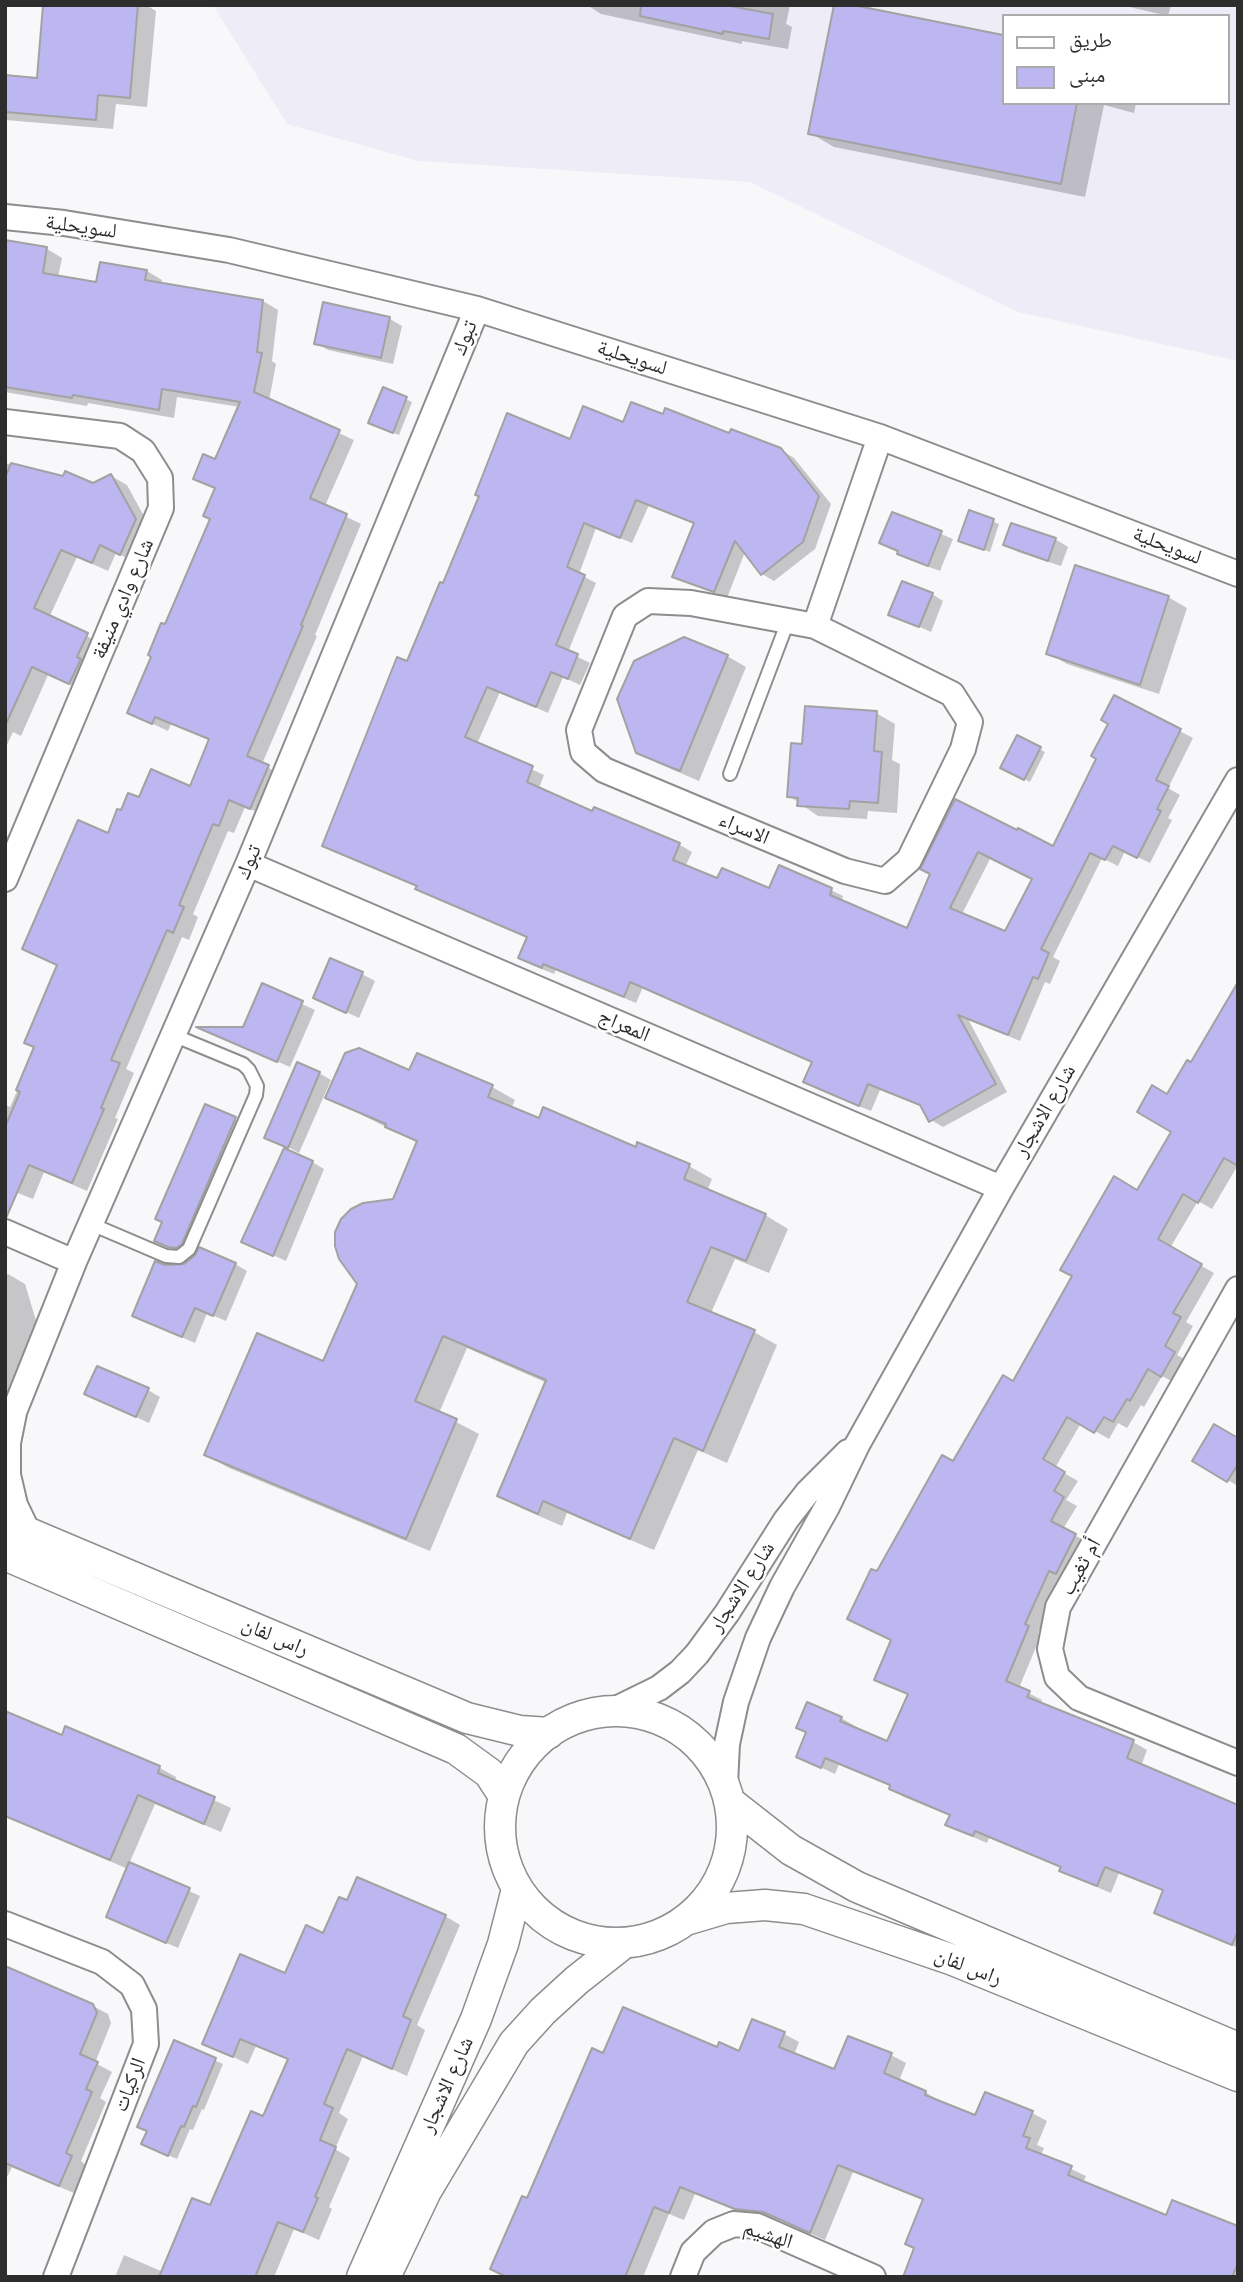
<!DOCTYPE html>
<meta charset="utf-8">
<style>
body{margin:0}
#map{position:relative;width:1243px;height:2282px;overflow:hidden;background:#f8f8fa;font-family:"Noto Sans","Noto Naskh Arabic",sans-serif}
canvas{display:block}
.frame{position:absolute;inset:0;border:7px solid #2d2d2d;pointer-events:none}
.legend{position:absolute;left:1002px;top:14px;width:228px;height:91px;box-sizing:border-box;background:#fff;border:2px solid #ababab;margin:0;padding:9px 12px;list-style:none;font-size:21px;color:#2d2d2d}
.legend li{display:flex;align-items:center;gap:14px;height:35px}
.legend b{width:35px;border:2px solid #ababab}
</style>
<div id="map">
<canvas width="1243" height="2282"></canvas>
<div class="frame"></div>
<ul class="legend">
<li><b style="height:9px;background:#fff"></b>طريق</li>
<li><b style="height:19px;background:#bcb6f1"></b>مبنى</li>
</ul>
</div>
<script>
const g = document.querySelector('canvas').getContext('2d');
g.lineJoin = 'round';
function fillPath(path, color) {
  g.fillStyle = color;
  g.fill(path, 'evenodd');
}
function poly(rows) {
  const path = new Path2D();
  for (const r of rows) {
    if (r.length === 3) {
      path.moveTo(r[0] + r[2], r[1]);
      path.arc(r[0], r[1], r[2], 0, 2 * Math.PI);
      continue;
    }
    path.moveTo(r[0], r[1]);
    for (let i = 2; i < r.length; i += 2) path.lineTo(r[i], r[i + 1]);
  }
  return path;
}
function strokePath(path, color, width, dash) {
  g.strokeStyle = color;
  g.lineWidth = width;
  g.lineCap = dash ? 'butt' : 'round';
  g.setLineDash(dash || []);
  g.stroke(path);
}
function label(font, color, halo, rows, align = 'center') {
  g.font = font + ' "Noto Sans","Noto Naskh Arabic",sans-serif';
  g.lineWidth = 5;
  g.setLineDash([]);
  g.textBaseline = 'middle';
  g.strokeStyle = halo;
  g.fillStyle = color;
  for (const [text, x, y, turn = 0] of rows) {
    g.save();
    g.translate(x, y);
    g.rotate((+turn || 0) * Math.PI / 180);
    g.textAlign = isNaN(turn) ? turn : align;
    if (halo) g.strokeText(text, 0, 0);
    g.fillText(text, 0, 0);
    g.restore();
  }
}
fillPath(poly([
 [213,5,1238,5,1238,361,1018,312,750,182,418,161,287,124],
 [1003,16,1227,16,1227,103,1003,103]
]), '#eeedf7');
fillPath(poly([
 [45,5,146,5,156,11,147,107,116,104,113,129,5,120,5,77,39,80],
 [587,5,790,5,786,24,792,27,788,49,742,41,742,44,601,14],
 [844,5,1003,37,1003,103,1136,103,1134,113,1104,105,1085,197,834,147,810,133],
 [1121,5,1171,5,1168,16],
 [5,242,47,249,62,258,58,277,98,284,147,271,162,280,161,285,263,301,278,310,272,361,276,364,269,401,354,440,325,506,361,524,315,635,317,636,262,764,283,776,266,816,245,807,234,833,228,831,193,914,198,917,189,940,182,937,126,1069,134,1073,115,1118,118,1119,87,1191,44,1172,33,1199,5,1188,5,1105,10,1107,36,1047,59,966,24,948,109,835,122,813,140,800,191,788,211,741,171,724,168,731,129,713,212,519,216,489,195,478,216,461,240,407,177,397,174,418,88,403,87,406,5,392],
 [324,304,390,319,402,326,393,364,328,350,316,343],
 [384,389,412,402,399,435,376,426],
 [624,424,730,436,781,450,794,458,831,504,815,549,774,581,762,574,745,552,727,598,687,583,675,576,695,524,649,505,632,543,596,528,579,574,596,583,568,652,590,663,580,685,563,677,548,713,500,692,477,744,544,775,539,788,593,814,595,809,680,845,692,852,685,867,718,881,770,890,831,890,843,896,841,902,908,930,932,874,956,801,1054,848,1099,759,1110,724,1115,697,1193,738,1168,788,1180,795,1168,818,1172,820,1150,863,1125,851,1118,866,1102,858,1053,957,1060,961,1050,984,1045,982,1020,1041,968,1019,1007,1092,943,1127,931,1120,923,1107,880,1090,871,1111,817,1089,805,1082,813,1063,643,987,636,1003,556,969,554,974,532,965,520,958,529,938,430,895,408,664,444,585,571,441],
 [991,857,1034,879,1006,933,962,914],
 [5,463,94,485,111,476,127,485,151,529,136,562,116,553,108,571,77,557,49,618,103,644,86,692,48,675,21,736,13,732,5,749],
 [970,512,999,524,990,552,966,543],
 [893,514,953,539,940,571,910,560,881,542],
 [1055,539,1068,547,1061,566,1018,552,1005,544],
 [932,594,943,601,931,632,891,614],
 [1168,597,1187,608,1159,694,1067,664,1048,653],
 [727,656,746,667,699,781,657,763,638,752],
 [876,713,895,724,892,760,900,764,897,813,868,811,867,819,818,816,789,796],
 [1018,737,1045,752,1030,782,1003,767],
 [362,974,375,981,359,1018,316,998],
 [1238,980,1238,1165,1212,1209,1198,1201,1170,1248,1214,1273,1186,1322,1193,1326,1177,1355,1188,1361,1175,1383,1162,1376,1144,1407,1141,1405,1127,1428,1118,1423,1109,1439,1081,1423,1055,1468,1078,1481,1066,1500,1077,1506,1063,1529,1089,1543,1064,1577,1038,1633,1041,1635,1019,1688,1042,1700,1041,1704,1133,1742,1147,1750,1141,1766,1238,1807,1238,1948,1156,1912,1164,1891,1119,1873,1111,1893,1075,1878,1062,1870,1062,1868,989,1838,987,1843,961,1832,948,1824,951,1816,904,1797,891,1789,892,1786,839,1764,835,1774,798,1757,808,1732,807,1704,841,1718,855,1726,854,1729,888,1743,909,1695,877,1679,893,1640,878,1574,954,1463,1014,1384,1138,1192,1173,1131,1168,1096,1192,1064,1235,990,1233,989],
 [263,986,315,1010,290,1067,202,1029,244,1029],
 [410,1072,492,1087,515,1100,511,1109,540,1121,689,1166,712,1179,707,1191,765,1215,788,1229,769,1273,735,1259,711,1313,754,1332,777,1345,727,1463,698,1450,654,1550,567,1513,562,1526,523,1509,499,1496,547,1383,467,1348,439,1413,479,1434,430,1551,229,1468,206,1455,324,1364,418,1143,328,1098],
 [319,1073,331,1080,299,1153,281,1143,279,1145,266,1138],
 [206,1106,247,1126,182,1253,156,1240],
 [312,1162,324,1169,286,1261,244,1242],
 [235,1264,247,1271,226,1321,207,1313,195,1343,147,1322,165,1266],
 [8,1274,25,1284,38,1327,5,1403,5,1275],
 [148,1390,160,1397,149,1423,86,1394],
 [1238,1440,1238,1486,1195,1461],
 [66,1728,160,1768,176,1777,175,1782,231,1808,221,1832,155,1804,129,1864,200,1896,178,1948,108,1917,128,1869,44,1833,27,1823],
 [445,1916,460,1925,417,2025,425,2030,407,2076,363,2056,339,2113,348,2119,335,2149,350,2158,329,2207,332,2209,319,2240,294,2229,274,2277,115,2277,124,2255,163,2272,211,2207,264,2119,289,2060,256,2046,248,2064,204,2043,286,1975,324,1935],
 [5,1968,93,2006,108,2014,111,2023,95,2063,112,2072,100,2098,106,2102,81,2161,86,2165,74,2193,12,2167,5,2181],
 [784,2034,799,2042,794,2055,835,2072,891,2055,906,2063,899,2081,925,2092,940,2101,940,2103,976,2117,1032,2113,1047,2121,1037,2145,1044,2148,1041,2155,1086,2176,1083,2183,1167,2217,1238,2228,1238,2277,905,2277,916,2249,925,2201,853,2172,825,2240,780,2220,751,2217,695,2194,684,2220,669,2214,643,2277,499,2277,528,2200,604,2055,718,2050,740,2054],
 [175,2043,223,2064,204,2110,202,2109,193,2130,190,2129,177,2159,151,2148]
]), '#0003');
const building = poly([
 [43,5,138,5,130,98,98,95,96,120,5,112,5,75,37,78,43,5],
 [641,5,725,5,773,14,769,39,723,31,723,34,640,16,641,5],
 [834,5,853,5,1003,35,1003,103,1077,103,1061,184,808,134,834,5],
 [5,240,47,247,43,273,96,282,100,262,147,270,145,280,263,300,257,352,262,353,254,392,340,430,310,498,347,514,301,625,303,626,247,756,269,765,250,809,229,800,219,826,213,824,179,905,184,907,173,933,167,930,111,1060,120,1063,101,1108,104,1109,72,1183,29,1165,6,1218,5,1127,20,1092,16,1090,34,1047,24,1043,57,965,22,949,78,820,108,833,117,809,121,810,128,793,139,797,151,769,190,786,209,739,155,717,152,724,127,713,151,657,148,655,161,623,165,624,210,519,203,516,215,488,193,479,203,454,215,459,240,402,162,389,159,410,73,395,72,398,5,387,5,240],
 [323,302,390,317,381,358,314,344,323,302],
 [383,387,407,397,393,433,368,423,383,387],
 [631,402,663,414,665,408,729,433,731,429,781,448,819,496,803,542,761,575,735,541,714,592,672,577,694,523,636,500,620,538,584,523,567,567,585,575,556,645,578,654,568,679,551,672,536,707,487,687,465,737,533,766,527,782,592,811,594,807,680,843,673,860,717,878,722,868,769,888,779,865,832,888,830,895,907,928,930,874,920,869,955,799,1017,830,1018,828,1053,846,1096,759,1091,756,1108,724,1101,720,1114,695,1181,729,1156,780,1169,786,1157,809,1161,811,1137,858,1113,846,1105,860,1090,853,1041,949,1049,953,1038,979,1033,977,1008,1035,958,1015,996,1084,929,1122,920,1105,868,1084,859,1106,803,1082,812,1062,630,982,624,997,543,964,542,968,518,958,527,937,415,889,417,886,322,846,397,657,407,661,440,582,443,583,479,496,475,495,507,413,570,439,583,406,623,422,631,402],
 [978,852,1032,879,1005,931,950,908,978,852],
 [11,463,63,476,65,471,93,483,111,474,136,519,120,555,100,545,92,563,61,550,34,608,88,633,77,657,81,659,69,684,32,667,5,726,5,478,11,463],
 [969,510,994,519,984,550,958,541,969,510],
 [892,512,942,531,928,566,897,554,898,551,879,543,892,512],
 [1011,523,1056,538,1048,561,1003,545,1011,523],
 [1075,565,1169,596,1140,685,1046,654,1075,565],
 [902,581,933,593,919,627,888,615,902,581],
 [684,637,728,655,680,771,636,753,617,699,634,661,684,637],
 [805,706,877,711,874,751,882,752,878,803,850,801,849,809,797,806,798,798,787,797,791,743,802,744,805,706],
 [1017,735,1041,747,1024,780,1000,768,1017,735],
 [330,958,363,972,346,1013,313,998,330,958],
 [1238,982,1238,1166,1224,1158,1198,1203,1183,1194,1158,1239,1202,1264,1173,1313,1181,1317,1165,1346,1175,1352,1161,1377,1148,1369,1130,1401,1127,1399,1113,1422,1104,1417,1094,1433,1067,1417,1043,1459,1065,1472,1054,1491,1064,1497,1051,1521,1076,1534,1056,1574,1049,1571,1025,1624,1029,1626,1006,1681,1030,1691,1027,1697,1134,1740,1127,1758,1238,1805,1238,1931,1232,1945,1154,1913,1163,1890,1105,1867,1097,1886,1059,1871,1061,1867,975,1831,973,1836,945,1825,950,1815,889,1789,890,1785,825,1758,821,1768,796,1757,806,1732,796,1728,807,1702,842,1717,840,1721,887,1741,908,1694,874,1680,891,1640,847,1619,871,1569,877,1571,942,1455,953,1461,1003,1375,1013,1381,1072,1276,1060,1270,1114,1176,1137,1190,1171,1132,1137,1112,1152,1085,1167,1094,1187,1060,1191,1062,1238,982],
 [262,983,303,1001,277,1062,196,1027,243,1027,262,983],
 [359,1048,409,1070,417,1053,493,1085,488,1097,539,1118,543,1107,636,1147,637,1142,690,1164,684,1179,766,1214,746,1261,711,1247,687,1302,755,1330,703,1451,674,1438,630,1539,543,1501,538,1514,497,1496,546,1380,443,1336,415,1401,457,1419,406,1539,204,1455,257,1333,323,1361,357,1284,339,1259,335,1246,335,1232,341,1219,351,1209,363,1203,393,1199,417,1141,385,1127,386,1124,325,1098,345,1053,359,1048],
 [297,1062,320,1072,288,1148,264,1138,297,1062],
 [205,1104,236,1117,182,1244,176,1248,168,1247,154,1241,162,1222,155,1219,205,1104],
 [284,1148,313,1161,273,1256,241,1242,284,1148],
 [199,1247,236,1263,213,1316,195,1308,182,1337,132,1316,155,1261,165,1265,184,1264,195,1255,199,1247],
 [97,1366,149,1388,136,1417,84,1394,97,1366],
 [1214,1424,1238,1438,1238,1464,1227,1482,1192,1461,1214,1424],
 [5,1711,62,1735,65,1726,160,1766,158,1773,215,1797,204,1824,138,1795,110,1860,5,1816,5,1711],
 [129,1862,190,1888,166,1943,106,1917,129,1862],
 [357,1877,446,1915,403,2016,411,2020,392,2069,347,2049,324,2104,333,2108,320,2140,336,2147,315,2197,318,2198,303,2232,278,2222,255,2277,159,2277,192,2198,210,2205,251,2111,263,2116,288,2059,240,2039,233,2057,202,2044,240,1954,285,1973,306,1925,323,1933,339,1897,347,1900,357,1877],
 [5,1966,93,2004,97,2013,80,2054,98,2062,86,2089,92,2092,66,2153,72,2156,59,2186,5,2163,5,1966],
 [623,2007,717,2047,719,2042,739,2051,752,2019,785,2032,779,2047,834,2069,848,2036,892,2053,884,2073,926,2091,925,2095,975,2115,985,2092,1033,2111,1023,2136,1030,2138,1026,2148,1072,2166,1068,2175,1166,2215,1172,2200,1238,2226,1238,2263,1232,2277,903,2277,914,2248,905,2244,923,2199,838,2165,810,2233,763,2212,735,2209,680,2187,669,2213,654,2207,625,2277,507,2277,490,2269,522,2196,527,2198,592,2048,603,2053,623,2007],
 [174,2040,216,2058,196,2107,193,2106,184,2127,181,2126,168,2156,141,2144,147,2131,137,2127,174,2040]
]);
fillPath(building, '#bcb6f1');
strokePath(building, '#a2a2a3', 2);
const service = poly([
 [730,774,788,621],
 [91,1224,166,1256,179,1257,189,1249,256,1095,257,1086,249,1070,243,1064,173,1035]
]);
const minor = poly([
 [5,217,64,223,229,250,477,309,880,437,1238,574],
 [5,422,120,436,143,451,160,478,161,508,5,879],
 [815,626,691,603,648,601,625,616,579,730,583,752,604,770,845,871,885,881,909,860,963,749,970,722,952,694,815,626,880,437],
 [248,864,1001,1188],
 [5,1232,74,1262],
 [1238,1289,1058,1607,1050,1649,1057,1677,1079,1698,1238,1763],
 [14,1413,8,1443,8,1475,15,1505,29,1534],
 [5,1427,14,1412,74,1262,248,864,477,309],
 [612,1711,659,1688,680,1672,697,1654,727,1613,786,1520,807,1493,848,1452],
 [725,1784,727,1744,736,1702,758,1638,782,1587,827,1507,857,1445,1001,1188,1238,780],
 [5,1924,102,1962,132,1985,144,2009,146,2044,56,2277],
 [683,2277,693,2252,714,2232,734,2224,757,2226,873,2277]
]);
const tertiary = poly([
 [5,1523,467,1718,520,1731,549,1733],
 [5,1555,456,1749,489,1773,504,1796],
 [616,1827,116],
 [731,1803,791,1850,857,1887,1238,2048],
 [689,1919,726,1908,765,1905,804,1909,953,1960,1238,2076],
 [362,2277,476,2019,503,1944,517,1889],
 [385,2277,426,2191,514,2043,543,2011,577,1980,624,1943]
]);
strokePath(service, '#8d8d8e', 16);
strokePath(minor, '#8d8d8e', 28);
strokePath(tertiary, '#8d8d8e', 33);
strokePath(service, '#fff', 12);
strokePath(minor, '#fff', 24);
strokePath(tertiary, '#fff', 30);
label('21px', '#2d2d2d', '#fff', [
 ["لسويحلية",81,227,8],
 ["تبوك",465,338,-68],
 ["لسويحلية",632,358,18],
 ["لسويحلية",1167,546,21],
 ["شارع وادي منيفة",123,599,-67],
 ["الاسراء",744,829,23],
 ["تبوك",249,862,-67],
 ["المعراج",624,1026,23],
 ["شارع الاشجار",1045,1111,-60],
 ["أم ثغيب",1081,1567,-61],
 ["شارع الاشجار",742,1587,-57],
 ["راس لفان",275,1637,23],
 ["راس لفان",968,1967,21],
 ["الركيات",130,2085,-69],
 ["شارع الاشجار",447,2085,-66],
 ["الهشيم",768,2235,18]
]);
</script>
